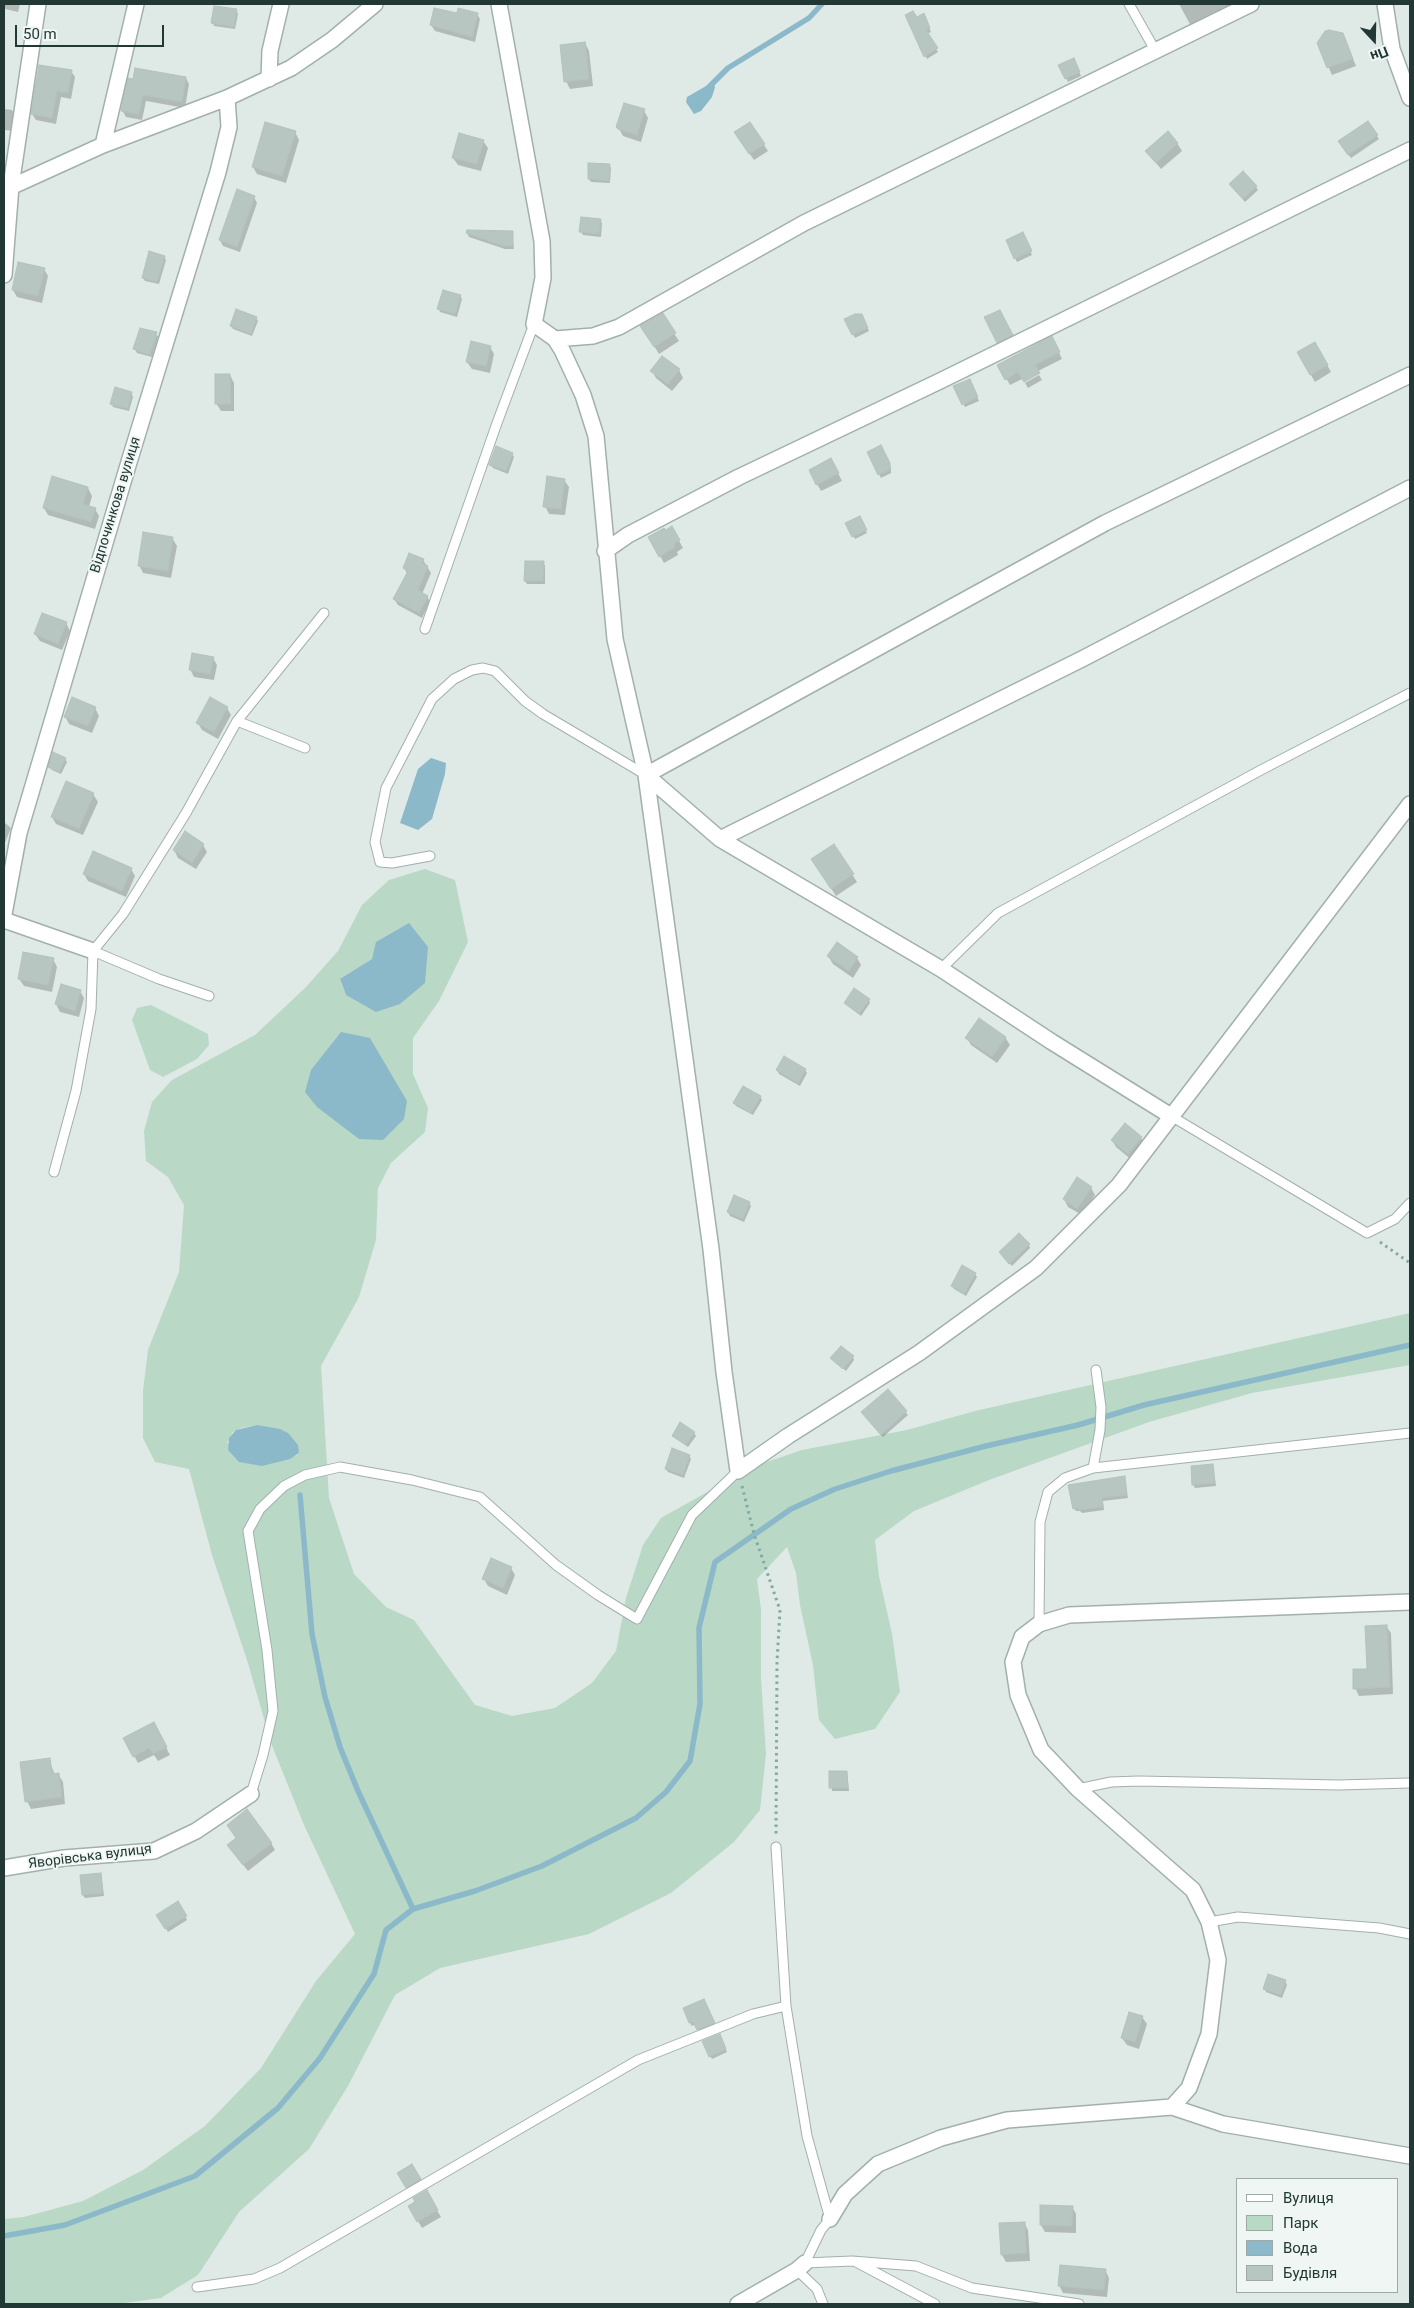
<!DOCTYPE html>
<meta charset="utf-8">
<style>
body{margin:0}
#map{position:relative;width:1414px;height:2308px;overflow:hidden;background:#dfe9e6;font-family:Roboto,sans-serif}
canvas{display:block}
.frame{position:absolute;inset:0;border:5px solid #213834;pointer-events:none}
.legend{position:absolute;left:1236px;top:2178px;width:162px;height:115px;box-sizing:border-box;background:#eff6f3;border:1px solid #9daaa7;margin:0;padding:6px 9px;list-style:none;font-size:15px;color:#213834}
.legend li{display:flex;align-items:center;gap:10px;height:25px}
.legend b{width:25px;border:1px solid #9daaa7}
.north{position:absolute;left:1349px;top:15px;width:50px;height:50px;-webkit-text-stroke:4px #eff6f3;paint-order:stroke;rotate:159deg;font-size:14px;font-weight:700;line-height:20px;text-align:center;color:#213834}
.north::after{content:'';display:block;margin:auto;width:18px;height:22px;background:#213834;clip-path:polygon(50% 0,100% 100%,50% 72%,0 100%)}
.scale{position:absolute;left:15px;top:25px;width:149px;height:22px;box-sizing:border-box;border:2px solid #213834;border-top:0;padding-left:6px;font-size:15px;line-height:18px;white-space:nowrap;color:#213834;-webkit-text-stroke:4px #eff6f3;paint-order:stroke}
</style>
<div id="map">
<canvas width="1414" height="2308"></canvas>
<div class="frame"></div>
<ul class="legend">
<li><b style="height:6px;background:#fff"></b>Вулиця</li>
<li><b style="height:14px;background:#b9d9c6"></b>Парк</li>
<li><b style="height:14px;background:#8bb9ca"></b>Вода</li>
<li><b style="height:14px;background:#b8c6c2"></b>Будівля</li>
</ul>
<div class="north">Пн</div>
<div class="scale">50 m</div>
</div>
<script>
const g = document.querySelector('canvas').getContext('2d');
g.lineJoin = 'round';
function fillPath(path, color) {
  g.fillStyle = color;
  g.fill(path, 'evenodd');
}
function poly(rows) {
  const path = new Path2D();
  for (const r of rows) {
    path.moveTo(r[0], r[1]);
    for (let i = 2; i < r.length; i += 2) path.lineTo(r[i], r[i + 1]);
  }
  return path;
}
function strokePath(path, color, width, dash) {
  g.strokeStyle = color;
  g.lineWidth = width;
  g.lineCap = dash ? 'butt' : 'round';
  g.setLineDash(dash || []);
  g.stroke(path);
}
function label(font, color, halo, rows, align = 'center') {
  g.font = font + ' Roboto,sans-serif';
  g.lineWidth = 4;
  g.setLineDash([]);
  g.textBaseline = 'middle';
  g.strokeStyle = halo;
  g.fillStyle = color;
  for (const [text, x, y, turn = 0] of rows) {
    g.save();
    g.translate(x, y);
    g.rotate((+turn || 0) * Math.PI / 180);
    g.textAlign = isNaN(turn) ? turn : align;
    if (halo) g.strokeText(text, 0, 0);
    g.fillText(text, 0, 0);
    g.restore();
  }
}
fillPath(poly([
 [425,869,455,880,468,942,439,1001,413,1038,413,1074,428,1108,425,1132,391,1163,378,1188,376,1240,359,1297,321,1366,329,1498,354,1574,386,1607,414,1620,475,1705,512,1716,555,1708,592,1683,616,1651,626,1598,643,1545,661,1518,752,1467,802,1450,907,1430,975,1411,1410,1313,1410,1365,1252,1393,1149,1422,989,1480,914,1511,875,1540,879,1576,892,1634,900,1692,875,1729,835,1739,819,1720,813,1665,800,1605,796,1573,787,1547,757,1579,761,1609,761,1678,766,1754,760,1810,734,1842,671,1893,589,1934,440,1968,395,1995,348,2086,309,2149,239,2212,198,2275,161,2298,117,2304,4,2304,4,2219,24,2217,83,2201,143,2170,205,2126,261,2068,316,1981,355,1934,304,1825,271,1743,247,1660,212,1555,189,1469,155,1462,143,1438,143,1391,148,1350,179,1272,184,1205,168,1177,146,1161,144,1131,152,1102,172,1080,255,1035,306,987,338,951,362,905,389,880],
 [372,959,346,995,340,980],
 [257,1425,299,1451,299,1453,296,1456,227,1443,233,1432,241,1428],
 [151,1005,208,1034,209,1045,197,1059,163,1077,150,1070,132,1020,137,1008]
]), '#b9d9c6');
fillPath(poly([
 [713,82,715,87,712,97,701,111,694,114,686,102,687,97],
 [431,758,446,763,445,774,432,819,418,830,400,823,418,769],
 [409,923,428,947,425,983,400,1004,376,1012,346,995,340,979,372,959,376,942],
 [341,1032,370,1038,407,1101,404,1119,383,1140,359,1139,317,1107,305,1092,311,1070],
 [257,1425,280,1429,288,1433,298,1445,299,1453,290,1459,262,1466,239,1462,228,1450,229,1438,236,1430]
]), '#8bb9ca');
fillPath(poly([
 [4,4,20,4,18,12,5,9],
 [1179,4,1245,4,1234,9,1232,5,1191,26],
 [236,10,238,14,235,29,214,26,213,23],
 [458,14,477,14,480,19,475,42,435,31,431,25],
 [907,16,925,18,931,32,926,34,938,52,927,59],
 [1346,42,1356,66,1332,75,1318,43],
 [585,43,589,51,593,86,570,89,566,81],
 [1075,63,1081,76,1068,82,1060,66],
 [71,71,75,77,71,99,61,97,56,124,36,120,32,114],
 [186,78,189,84,185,108,146,101,142,120,126,117,122,110,129,80],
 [4,106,5,109,12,110,16,117,14,131,4,130],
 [644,111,648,118,641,142,623,136,618,127],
 [1368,123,1379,139,1351,158,1341,145],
 [750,124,768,151,754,160,740,140],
 [295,132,299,140,286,183,257,174,253,167],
 [483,141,488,148,481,171,458,165,453,158],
 [1177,143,1182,151,1161,169,1147,152],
 [609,165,611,168,610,183,591,182,589,179],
 [1230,185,1256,187,1258,190,1245,202],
 [254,197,257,203,240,252,223,246,220,240],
 [600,220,602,223,601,237,583,235,581,232],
 [512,232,514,249,505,249,469,237,467,233],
 [1024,237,1032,255,1017,262,1007,241],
 [164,257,166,260,159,284,145,281,143,278],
 [44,269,48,276,42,303,17,297,13,290],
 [460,296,462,299,457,317,440,312,439,309],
 [999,311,1013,338,1000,345,986,318],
 [662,315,679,341,659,354,642,326],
 [256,318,258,321,252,336,233,329,231,326],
 [846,319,863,319,869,331,855,338],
 [156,334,158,337,152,357,137,353,135,349],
 [1315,343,1331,372,1315,382,1298,353],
 [1055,344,1062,359,1010,385,999,366],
 [490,347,494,354,490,373,472,369,467,362],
 [679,370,683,378,672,391,656,378,652,371],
 [230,375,234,383,234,411,221,411,216,403],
 [1039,375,1042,380,1028,388,1025,383],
 [969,380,979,401,965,407,955,387],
 [131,393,133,397,129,411,113,407,111,403],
 [880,447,891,468,891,473,881,478,869,453],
 [512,454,514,457,508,474,493,468,491,465],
 [835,467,842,481,821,491,817,484],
 [564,480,569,487,565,515,549,514,545,506],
 [88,488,92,496,89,507,95,509,99,516,95,529,48,515,44,508],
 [859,518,867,533,855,539,847,524],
 [672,528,683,548,677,552,678,555,664,563,649,537],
 [172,538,177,546,171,578,143,573,139,565],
 [423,560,431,573,422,594,427,596,430,602,422,618,398,605,394,599,408,575,404,568],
 [543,562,545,566,545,584,527,584,525,581],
 [66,623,70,631,62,650,40,641,35,634],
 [213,658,217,665,214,680,194,677,190,669],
 [95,708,99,716,92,733,69,724,65,716],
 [227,708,231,715,218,739,202,730,198,723],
 [65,759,67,762,61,774,52,770,50,767],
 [93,794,98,802,83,835,56,824,52,817],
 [4,822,11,828,4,845],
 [203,845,207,852,196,869,178,858,174,850],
 [834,846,857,882,836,896,817,867],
 [131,869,135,876,126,897,88,881,84,874],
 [828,956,857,958,861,965,853,978,833,964],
 [53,959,57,967,52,992,24,986,19,979],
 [80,991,84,998,79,1017,60,1012,56,1004],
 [869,1000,870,1003,861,1016,845,1003],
 [1005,1037,1010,1045,997,1063,971,1045,967,1038],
 [777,1070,805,1070,807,1073,800,1086,779,1074],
 [760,1096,762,1100,753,1115,736,1106,734,1103],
 [1125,1124,1141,1138,1146,1145,1133,1161,1116,1147,1112,1140],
 [1091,1188,1095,1195,1082,1215,1068,1207,1064,1199],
 [749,1203,751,1206,744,1222,730,1216,728,1212],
 [1029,1245,1030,1248,1012,1266,1000,1253],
 [975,1274,977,1277,966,1296,954,1289,952,1286],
 [853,1357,854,1360,846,1371,832,1358],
 [887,1390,908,1415,883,1437,865,1415],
 [694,1433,696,1436,688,1447,673,1436],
 [689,1456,691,1459,684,1478,668,1472,666,1469],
 [1213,1465,1216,1486,1195,1488,1193,1484],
 [1124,1477,1128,1498,1103,1501,1104,1510,1082,1513,1080,1511,1076,1511,1074,1508],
 [511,1568,515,1575,507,1595,488,1586,484,1579],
 [1386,1626,1391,1633,1393,1694,1359,1696,1355,1688,1368,1670],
 [154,1724,170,1755,158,1761,154,1755,138,1763,125,1739],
 [49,1760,55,1775,58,1774,63,1782,65,1804,31,1809,27,1801],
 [830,1772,847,1772,849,1791,832,1791],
 [271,1843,275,1850,248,1871,233,1852],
 [101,1874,104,1896,85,1898,83,1895],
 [178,1903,187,1920,168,1932,158,1915],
 [1285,1981,1287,1985,1282,1998,1266,1992,1265,1989],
 [705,2003,715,2026,699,2032,695,2024,692,2026,690,2023],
 [1142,2017,1147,2024,1139,2049,1127,2045,1122,2038],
 [721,2039,727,2052,712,2059,710,2056],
 [412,2166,421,2183,409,2190,398,2174],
 [426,2192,441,2217,422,2228,409,2206],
 [1042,2206,1072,2207,1076,2214,1076,2233,1045,2232,1041,2225],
 [1024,2223,1028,2230,1030,2261,1006,2262,1002,2255],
 [1105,2270,1109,2278,1107,2297,1063,2293,1059,2285]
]), '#0003');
strokePath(poly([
 [708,88,728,68,809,18,822,4],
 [300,1495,312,1634,325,1697,340,1747,358,1791,413,1909],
 [4,2236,65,2225,195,2176,278,2108,320,2058,374,1974,386,1930,413,1909,475,1891,542,1866,636,1818,666,1792,690,1761,700,1704,699,1628,715,1562,791,1509,835,1489,891,1471,986,1446,1078,1425,1144,1405,1410,1345]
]), '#8bb9ca', 5.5);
const building = poly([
 [214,6,237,9,234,27,211,23,214,6],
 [434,8,457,13,458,8,478,13,472,37,430,25,434,8],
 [913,11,917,17,924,13,930,28,926,30,938,48,924,57,905,15,913,11],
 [1329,30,1343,33,1353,59,1327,68,1317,43,1325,31,1329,30],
 [585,42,589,79,564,82,560,45,585,42],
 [1074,58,1080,72,1065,79,1058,65,1074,58],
 [39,65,72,70,68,93,57,91,52,118,31,114,39,65],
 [135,68,186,77,182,102,143,95,139,114,121,111,128,78,133,79,135,68],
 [624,103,645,109,637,135,618,129,616,127,624,103],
 [1368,121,1378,135,1348,155,1338,141,1368,121],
 [265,122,296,131,282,176,252,167,265,122],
 [750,122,765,144,749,154,734,132,750,122],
 [1168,131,1178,143,1156,163,1145,151,1168,131],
 [459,133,484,140,477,164,452,158,459,133],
 [588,163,610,164,609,181,588,179,588,163],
 [1243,171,1257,186,1243,199,1229,184,1243,171],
 [237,189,255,196,237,247,219,240,237,189],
 [581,217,601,219,599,234,579,232,581,217],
 [467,230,513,231,513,246,503,246,466,233,467,230],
 [1023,232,1032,251,1014,259,1006,240,1023,232],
 [149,251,165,256,157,282,142,278,149,251],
 [18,262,45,268,38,296,12,290,18,262],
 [443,290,461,295,455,314,437,309,443,290],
 [236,309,257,317,251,334,230,326,236,309],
 [1000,310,1013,335,997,343,984,317,1000,310],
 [663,313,676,333,654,347,640,326,663,313],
 [855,314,862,314,868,328,852,335,844,319,855,314],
 [140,328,157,332,150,355,133,349,140,328],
 [1052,336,1060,352,1035,365,1040,373,1024,382,1018,372,1005,380,997,365,1052,336],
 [471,341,491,346,486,366,466,362,471,341],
 [1315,342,1328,365,1310,375,1297,352,1315,342],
 [662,356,680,369,668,384,650,371,662,356],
 [215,374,230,374,231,404,215,404,215,374],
 [970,379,978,397,962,405,953,386,970,379],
 [115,387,132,392,128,409,110,404,115,387],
 [881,445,890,463,890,470,878,475,867,452,881,445],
 [496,446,513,453,506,471,489,465,496,446],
 [831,458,839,473,816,485,809,470,831,458],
 [52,476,88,487,83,504,96,508,91,522,43,508,52,476],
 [547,476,565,479,561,509,543,507,547,476],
 [860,516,867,530,852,537,845,523,860,516],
 [672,526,680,540,674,544,675,547,659,557,648,537,664,528,666,530,672,526],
 [143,532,173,537,168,571,138,566,143,532],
 [409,553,424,559,422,563,428,566,418,590,428,596,419,613,393,599,408,571,403,568,409,553],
 [525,561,544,561,543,581,524,581,525,561],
 [42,613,67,622,58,644,34,634,42,613],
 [192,653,214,657,210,674,189,670,192,653],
 [72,697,96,707,88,726,64,717,72,697],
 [210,697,228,707,214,732,196,723,210,697],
 [53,752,66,758,59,772,48,767,53,752],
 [66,781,94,793,79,829,51,817,66,781],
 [185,831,204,844,192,863,173,850,185,831],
 [834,844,854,874,831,889,811,859,834,844],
 [93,851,132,868,122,891,83,874,93,851],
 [837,942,858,957,849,971,827,956,837,942],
 [23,952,54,958,48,985,18,979,23,952],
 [61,984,81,990,75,1011,55,1004,61,984],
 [854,988,870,999,859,1014,844,1003,854,988],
 [979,1018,1006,1037,992,1057,965,1038,979,1018],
 [784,1056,806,1069,798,1083,776,1070,784,1056],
 [743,1086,761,1096,751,1113,733,1103,743,1086],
 [1125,1123,1142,1137,1128,1154,1111,1140,1125,1123],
 [1077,1177,1092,1187,1077,1209,1063,1199,1077,1177],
 [734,1195,750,1202,743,1219,727,1212,734,1195],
 [1019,1233,1030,1244,1009,1264,999,1252,1019,1233],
 [962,1265,976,1273,964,1294,951,1286,962,1265],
 [841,1346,854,1356,843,1369,830,1358,841,1346],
 [888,1389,907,1411,881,1435,861,1412,888,1389],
 [680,1422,695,1432,686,1445,672,1436,680,1422],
 [672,1448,690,1455,683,1475,665,1469,672,1448],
 [1213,1464,1215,1483,1192,1485,1191,1466,1213,1464],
 [1125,1476,1127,1495,1102,1498,1103,1507,1079,1510,1078,1508,1073,1509,1068,1485,1125,1476],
 [491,1558,512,1567,503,1588,482,1579,491,1558],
 [1387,1625,1390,1687,1353,1689,1353,1669,1367,1669,1365,1626,1387,1625],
 [154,1722,167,1747,153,1754,149,1748,133,1757,123,1738,154,1722],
 [50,1758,52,1774,59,1773,62,1797,25,1802,20,1762,50,1758],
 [829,1771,847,1771,848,1788,829,1788,829,1771],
 [247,1809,272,1843,243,1865,227,1845,236,1838,227,1825,247,1809],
 [101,1873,103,1893,82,1895,80,1875,101,1873],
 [178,1901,187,1916,165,1929,156,1915,178,1901],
 [1268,1974,1286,1980,1281,1995,1263,1989,1268,1974],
 [704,1999,715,2023,697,2030,693,2022,689,2023,683,2008,704,1999],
 [1129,2012,1143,2016,1135,2042,1121,2038,1129,2012],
 [720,2034,726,2049,709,2057,702,2041,720,2034],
 [412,2164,421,2179,406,2188,397,2173,412,2164],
 [427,2190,438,2210,417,2222,408,2206,415,2202,413,2198,427,2190],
 [1040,2205,1073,2206,1072,2226,1040,2225,1040,2205],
 [1025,2222,1026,2253,1001,2255,999,2223,1025,2222],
 [1060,2265,1106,2269,1104,2290,1058,2286,1060,2265]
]);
fillPath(building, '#b8c6c2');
strokePath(building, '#b2c2bd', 1);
const lane = poly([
 [1129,4,1155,50],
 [425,629,497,423,534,324],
 [237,721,324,613],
 [430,856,392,863,380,862,375,842,386,788,432,699,454,679,472,670,483,668,495,671,525,701,543,714,646,775],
 [93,951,159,979,209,996],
 [941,969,998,913,1261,770,1410,693],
 [1171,1116,1367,1233,1395,1219,1410,1203],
 [54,1172,76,1091,91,1009,93,951,123,914,186,813,237,721,305,748],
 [1093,1468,1100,1430,1101,1407,1096,1370],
 [1039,1624,1040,1522,1048,1492,1065,1478,1093,1468,1410,1433],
 [1078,1789,1111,1782,1139,1781,1339,1785,1410,1783],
 [251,1794,263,1755,273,1711,267,1650,248,1531,260,1509,284,1486,305,1475,340,1467,412,1480,480,1497,556,1565,598,1595,637,1619,692,1515,738,1471],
 [776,1847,786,2006,807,2136,830,2219,821,2230,805,2263],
 [1209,1922,1238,1917,1379,1928,1410,1934],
 [856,2262,935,2304],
 [805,2263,852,2261,916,2266,972,2288,1079,2304],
 [797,2270,817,2289,823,2304],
 [197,2287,254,2279,280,2268,638,2060,753,2014,786,2006]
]);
const street = poly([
 [499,4,542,241,543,278,534,324,555,339,562,350,583,395,596,436,615,639,646,775,711,1249,724,1372,738,1471,788,1436,919,1353,1036,1268,1119,1185,1410,804],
 [1385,4,1392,49,1410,98],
 [269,79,270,51,281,4],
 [103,145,136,4],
 [4,190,103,145,227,98,291,68,332,40,375,4],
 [4,275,11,186,38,4],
 [555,339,593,336,619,327,804,223,1251,4],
 [605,551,628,535,739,477,940,381,1410,150],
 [720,839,1082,659,1410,488],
 [4,914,19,833,129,462,218,172,229,127,227,98],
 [4,920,93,951],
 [1171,1116,1052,1042,941,969,720,839,646,775,1105,523,1410,375],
 [4,1868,64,1858,154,1851,196,1831,251,1794],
 [1172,2107,1189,2088,1209,2034,1218,1960,1209,1922,1193,1890,1078,1789,1041,1750,1018,1695,1013,1662,1022,1637,1039,1624,1069,1615,1410,1602],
 [830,2219,845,2194,878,2164,941,2138,1007,2120,1172,2107,1223,2124,1410,2156],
 [738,2304,797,2270,805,2263]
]);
strokePath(lane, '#a2b0ad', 11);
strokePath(street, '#a2b0ad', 18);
strokePath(poly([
 [1380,1242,1410,1263],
 [742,1486,754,1534,780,1610,777,1662,776,1834]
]), '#82aaa3', 3, [2.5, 4]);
strokePath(lane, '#fff', 9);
strokePath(street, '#fff', 15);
label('14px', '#213834', '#eff6f3', [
 ["Відпочинкова вулиця",116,505,-73],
 ["Яворівська вулиця",90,1857,-7]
]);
</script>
